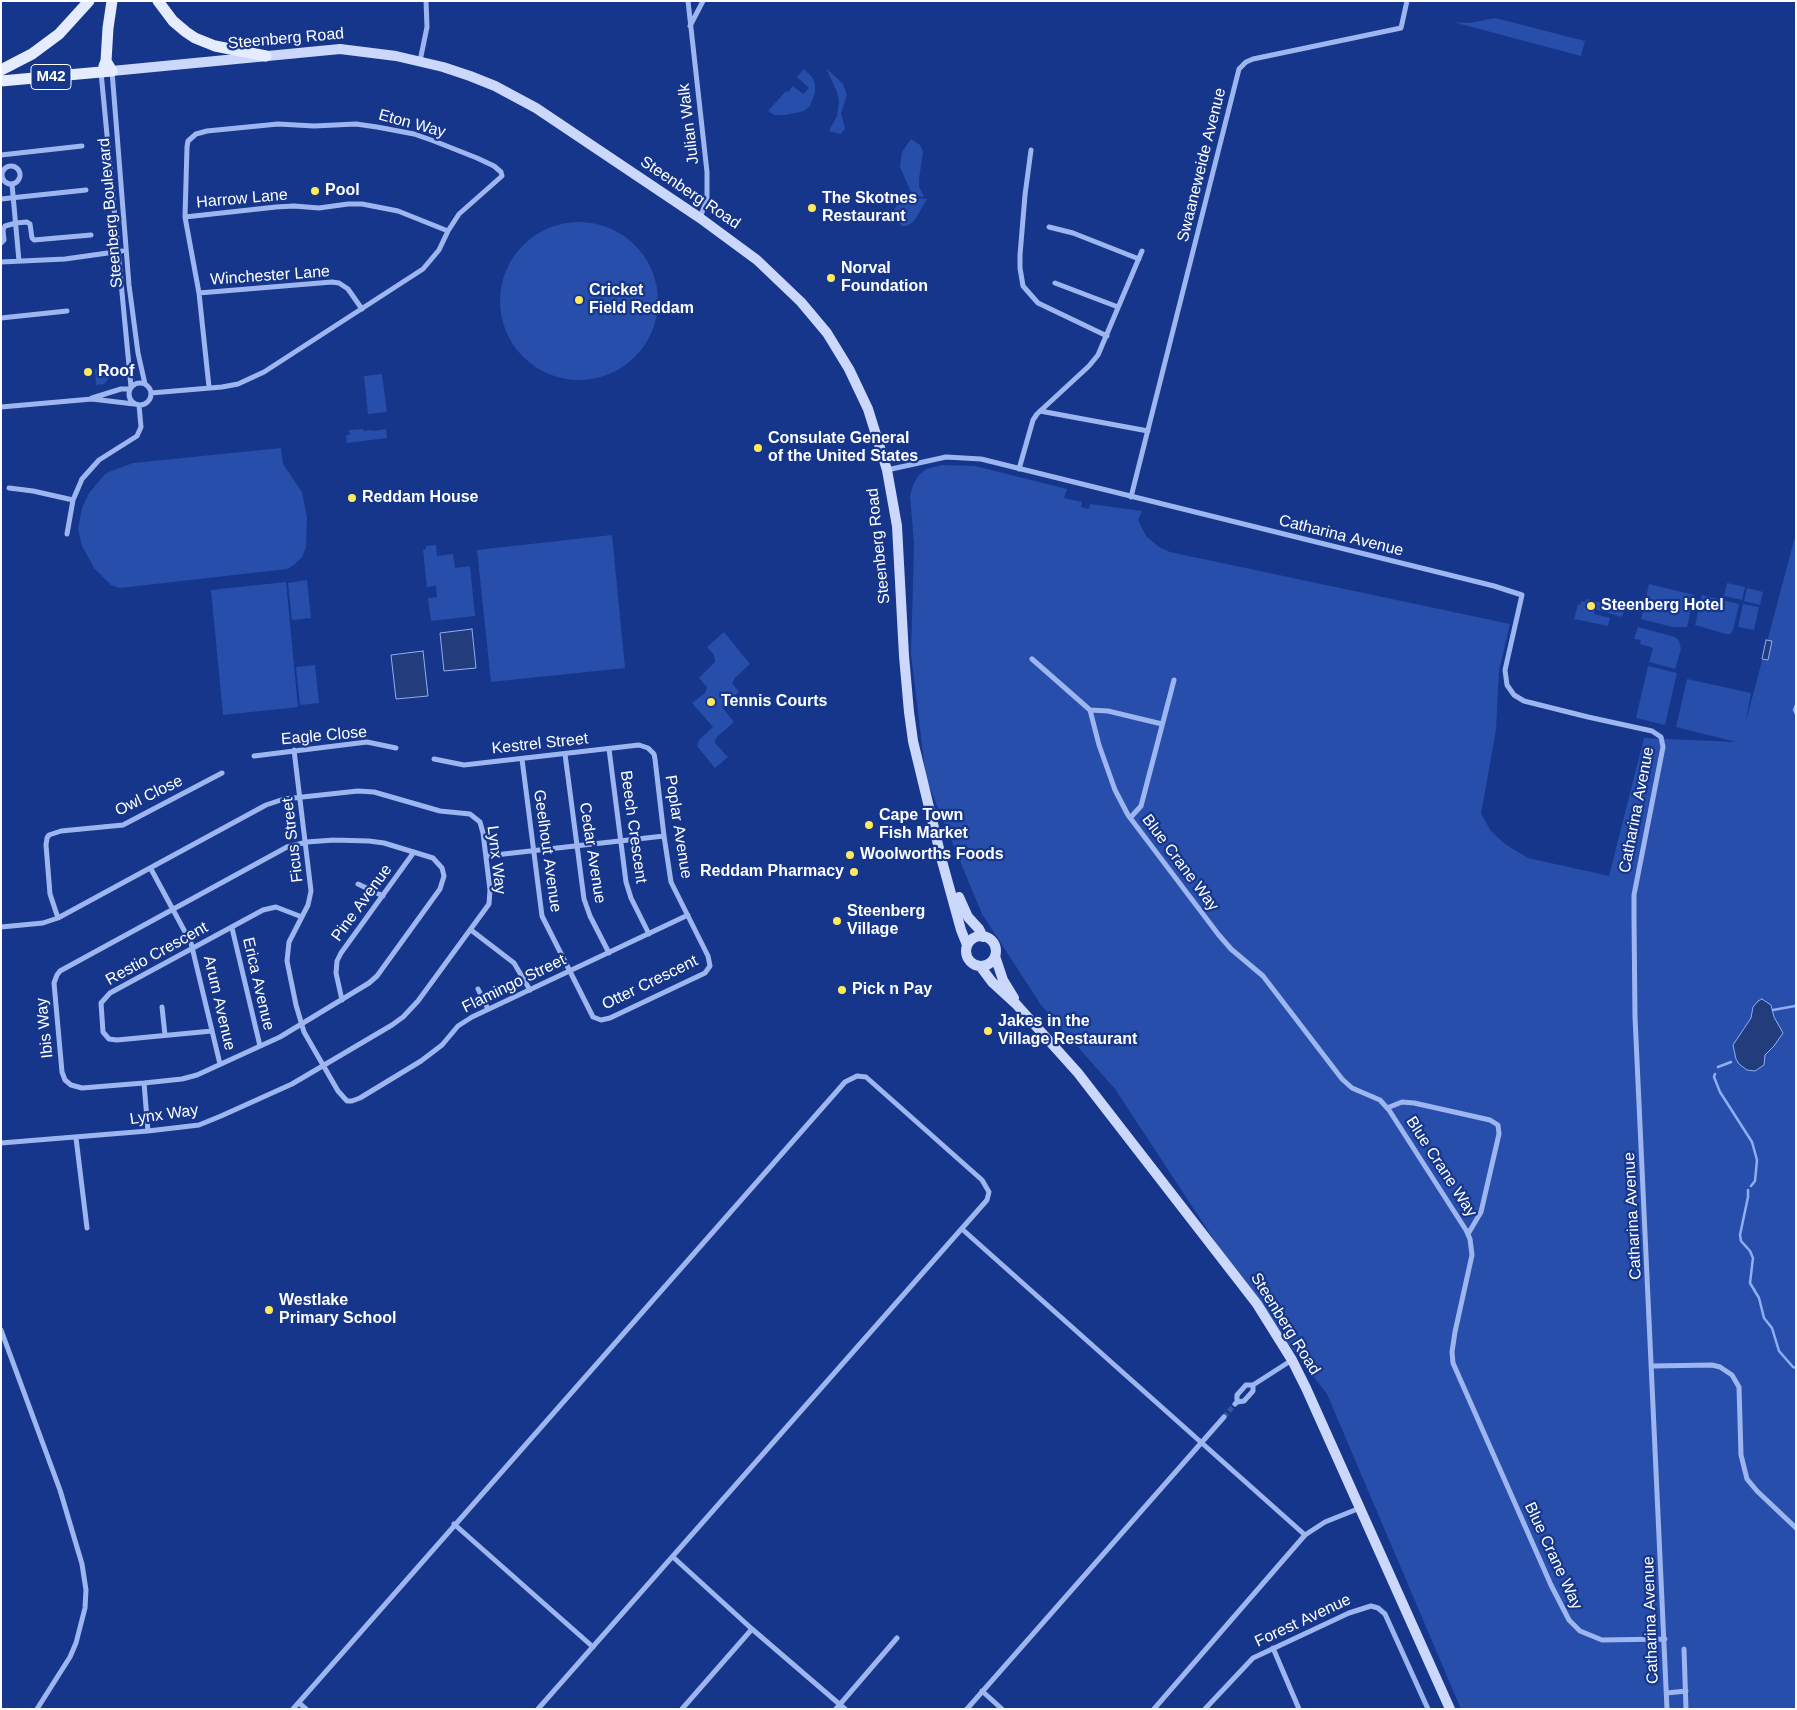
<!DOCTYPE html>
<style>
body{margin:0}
#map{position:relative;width:1797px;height:1710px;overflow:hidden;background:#15368b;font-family:Helvetica,sans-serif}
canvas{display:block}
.frame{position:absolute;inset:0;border:2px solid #fff;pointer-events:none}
</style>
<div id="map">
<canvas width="1797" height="1710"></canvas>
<div class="frame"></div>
</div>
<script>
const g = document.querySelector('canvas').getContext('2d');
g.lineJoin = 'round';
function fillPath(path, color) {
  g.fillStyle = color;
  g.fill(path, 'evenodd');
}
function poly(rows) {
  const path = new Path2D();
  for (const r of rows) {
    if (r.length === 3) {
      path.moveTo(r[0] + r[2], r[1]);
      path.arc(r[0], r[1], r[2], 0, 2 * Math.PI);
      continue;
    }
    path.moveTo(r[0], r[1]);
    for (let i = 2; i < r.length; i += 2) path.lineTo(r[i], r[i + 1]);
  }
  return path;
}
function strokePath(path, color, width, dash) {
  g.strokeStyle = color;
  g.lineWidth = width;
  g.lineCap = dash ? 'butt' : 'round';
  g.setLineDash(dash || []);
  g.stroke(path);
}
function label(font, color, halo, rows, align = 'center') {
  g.font = font + ' Helvetica,sans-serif';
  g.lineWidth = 4.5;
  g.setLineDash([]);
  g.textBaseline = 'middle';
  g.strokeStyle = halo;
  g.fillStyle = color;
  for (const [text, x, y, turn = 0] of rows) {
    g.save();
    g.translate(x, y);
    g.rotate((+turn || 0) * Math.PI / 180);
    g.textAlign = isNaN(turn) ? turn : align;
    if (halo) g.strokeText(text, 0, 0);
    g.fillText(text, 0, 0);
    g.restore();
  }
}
fillPath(poly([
 [1495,18,1585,41,1581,56,1453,22,1470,23],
 [826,68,843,84,847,95,841,113,845,129,840,134,829,131,837,116,839,102,837,92],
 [804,69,812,77,815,84,815,93,810,106,804,111,785,115,774,115,768,111,786,91,788,92,793,86,803,94,809,88,797,77],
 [911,139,920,145,923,152,919,179,919,187,924,196,922,197,915,195,910,190,900,167,902,152],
 [910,194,914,198,927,199,914,221,907,226,902,226,895,218,894,210,901,198],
 [579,301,79],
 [102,368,103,372,110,372,111,376,104,384,96,385,95,369],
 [382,374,387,412,368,414,364,376],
 [363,429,364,431,372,430,373,431,386,429,387,438,347,443,346,435,350,435,349,430],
 [281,448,283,464,302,492,307,518,306,547,302,557,294,565,287,569,120,588,111,585,94,568,82,546,78,529,82,508,89,493,106,473,133,463],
 [942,465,975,466,1067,489,1064,498,1082,502,1081,507,1089,509,1090,504,1142,511,1138,520,1146,536,1159,547,1170,552,1510,624,1499,671,1496,730,1481,814,1491,831,1505,844,1528,858,1609,876,1644,738,1736,742,1676,727,1687,679,1751,693,1746,721,1796,533,1796,1709,1461,1709,1327,1394,1249,1293,1115,1089,1041,1005,982,914,926,779,911,654,914,544,910,496,913,485,918,476,926,469],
 [612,535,625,668,491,682,477,550],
 [436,545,437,556,453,554,455,568,470,566,475,616,431,621,428,598,437,597,436,586,427,587,423,550,426,549,426,546],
 [307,580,311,618,292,620,288,583],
 [286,582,298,707,223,715,211,590],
 [1727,583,1745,587,1742,600,1724,596],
 [1649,584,1694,595,1687,627,1673,627,1641,619],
 [1747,588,1763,592,1760,605,1744,601],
 [1702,595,1739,604,1733,630,1730,634,1726,634,1695,625],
 [1586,599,1625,608,1622,617,1595,609,1594,614,1610,618,1608,626,1574,619,1578,604,1580,605,1581,601,1585,602],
 [1743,604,1759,607,1754,630,1738,627],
 [1638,627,1675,637,1679,641,1681,649,1675,669,1649,662,1653,648,1640,644,1641,640,1634,639],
 [724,632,750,664,735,678,732,683,739,692,722,707,734,722,716,738,715,743,728,757,715,768,697,746,699,740,713,727,692,703,705,693,707,687,699,678,715,662,714,655,707,647],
 [315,665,319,703,300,705,296,667],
 [1648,666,1677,673,1665,725,1636,718]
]), '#274eaa');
const water = poly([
 [472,629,476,668,444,671,440,633,472,629],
 [1766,640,1772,641,1768,660,1762,659,1766,640],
 [423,651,428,696,396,699,391,655,423,651],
 [1762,999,1771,1005,1774,1017,1783,1033,1774,1046,1765,1055,1764,1065,1755,1071,1747,1070,1739,1064,1736,1059,1733,1045,1751,1018,1753,1007,1758,1001,1762,999]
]);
fillPath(water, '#233c7c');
strokePath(water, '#90aef2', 1);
strokePath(poly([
 [1796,705,1794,710,1796,714],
 [1773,1010,1795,1006],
 [1718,1067,1731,1062],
 [1715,1074,1714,1077,1720,1092,1752,1142,1757,1160,1755,1181,1751,1186],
 [1748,1190,1748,1197,1740,1235,1741,1241,1750,1251,1753,1258,1750,1283,1759,1298,1764,1318,1772,1328,1779,1351,1793,1367,1796,1368]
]), '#90aef2', 2.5);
strokePath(poly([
 [1224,1417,1235,1404]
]), '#38549c', 5, [5, 2.5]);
strokePath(poly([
 [688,1,707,172,707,199,700,218],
 [690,26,703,1],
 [420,61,427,27,426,1],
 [112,71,129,285,138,353,145,384],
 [101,72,131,387],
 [1031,150,1025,195,1020,255,1020,268,1023,286,1038,303,1107,336],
 [1,155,82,146],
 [11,175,9],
 [12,184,19,261],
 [1,199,86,190],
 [185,217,276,207,294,206,319,208,348,204,362,204,398,211,448,231],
 [1049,227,1073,233,1139,259],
 [1,243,4,240,3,230,5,226,16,223,27,222,30,224,32,238,34,240,91,235],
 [1,262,65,259,122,251],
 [1055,283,1118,307],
 [199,293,332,282,339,283,348,289,362,309],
 [1,318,67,311],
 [140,394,11],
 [151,393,222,387,238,384,264,372,423,269,439,250,448,231,459,214,502,176,501,172,494,166,477,158,434,141,414,134,377,127,356,124,314,126,278,124,207,131,196,134,188,141,187,147,185,217,199,293,209,387],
 [92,398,121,389,130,389],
 [1,407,92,399,134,404],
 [1040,411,1148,431],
 [1019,469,1033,420,1037,414,1089,366,1098,355,1142,251],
 [887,470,946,457,981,459,1494,586,1522,595,1505,670,1507,685,1514,695,1524,701,1588,717,1652,731,1661,737,1663,747,1634,895,1634,918,1635,1017,1667,1709],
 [9,488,33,491,73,500],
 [1131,497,1239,69,1246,62,1253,59,1401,28,1407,1],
 [67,534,73,500,82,479,99,460,137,436,141,427,139,405],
 [1032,659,1090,710,1108,711,1162,724],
 [1090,710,1099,745,1115,790,1128,815,1218,934,1231,949,1263,976,1342,1079,1352,1088,1380,1100,1389,1110,1466,1230,1470,1239,1472,1255,1455,1332,1452,1352,1453,1363,1551,1585,1569,1620,1580,1631,1602,1640,1665,1639],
 [609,749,626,882,631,898,649,934],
 [294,750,311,891,308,905,289,942,287,961,296,1005,304,1032,338,1091,347,1101,352,1101,360,1098,421,1061,442,1045,458,1026,472,1017,688,915],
 [565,754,584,899,590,916,609,953],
 [254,756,367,742,396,748],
 [434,759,464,765,639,745,648,748,654,754,655,759,664,836,671,882,708,956,710,966,705,973,610,1018,601,1020,593,1017,542,916,522,759],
 [1130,818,1141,806,1174,680],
 [334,840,369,841,384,843,433,858,442,868,444,876,440,889,377,976,369,983,280,1037,197,1075,182,1079,144,1083,82,1088,71,1085,65,1080,62,1072,54,983,57,975,60,971,287,847,307,842,334,840],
 [486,856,664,836],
 [151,869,191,943,220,1064],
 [358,884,383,896],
 [58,918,50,894,46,845,47,838,49,835,61,831,123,825,222,773],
 [1,927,43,923,58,918,266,805,284,799,358,791,374,792,440,811,470,814,480,822,483,833,490,890,489,904,418,1001,403,1017,392,1025,292,1084,221,1116,199,1125,148,1131,1,1143],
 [232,928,260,1046],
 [471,930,514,963,530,990],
 [478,989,488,1009],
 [342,1000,336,973,337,961,341,953,414,852],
 [162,1007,165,1035],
 [212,1031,117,1040,109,1039,103,1032,101,1003,110,993,263,910,276,907,302,917],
 [144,1083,148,1131],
 [1387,1108,1402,1102,1414,1103,1490,1120,1498,1125,1499,1134,1481,1212,1468,1234],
 [76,1138,87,1228],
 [962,1229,1305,1535],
 [1,1330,60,1490,82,1564,86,1590,85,1608,76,1643,70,1657,37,1709],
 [1652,1366,1712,1365,1720,1367,1732,1375,1739,1387,1741,1455,1747,1479,1757,1491,1796,1528],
 [1237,1402,1244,1401,1253,1391,1253,1385],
 [1235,1404,1237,1402,1237,1395,1246,1385,1253,1385,1292,1360],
 [454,1524,593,1647],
 [673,1557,752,1629,845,1709],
 [1273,1648,1299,1709],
 [1684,1649,1686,1709],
 [982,1691,1002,1709],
 [1667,1693,1686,1691],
 [299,1703,306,1709],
 [293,1709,845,1082,857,1076,866,1077,982,1180,989,1192,987,1200,538,1709],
 [682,1709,752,1629],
 [836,1709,897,1638],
 [967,1709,1224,1417],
 [1154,1709,1305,1535,1325,1522,1360,1508],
 [1205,1709,1253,1658,1349,1613,1371,1606,1378,1608,1385,1614,1428,1709]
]), '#9eb6ef', 5);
strokePath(poly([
 [112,71,340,49,396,56,443,67,470,76,495,86,536,108,700,218,757,260,801,302,827,333,849,369,868,409,887,470,897,526,904,656,909,712,913,741,942,861,961,930,967,945],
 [959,897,968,917,979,929,983,937],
 [981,951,15],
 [995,956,1003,980,1014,998],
 [980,966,992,982,1016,1004,1078,1073,1257,1304,1292,1360,1306,1388,1450,1709]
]), '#ccd8fb', 10);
strokePath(poly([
 [158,1,173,21,186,32,195,38,215,46,266,56],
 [104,66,106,61,108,28,112,1],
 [1,70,32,54,59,34,89,1],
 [1,81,112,71,106,61]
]), '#e6ecff', 11);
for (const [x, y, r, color] of [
 [315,191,5,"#ffea5c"],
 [812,208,5,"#ffea5c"],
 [831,278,5,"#ffea5c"],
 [579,300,5,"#ffea5c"],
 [88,372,5,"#ffea5c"],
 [758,448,5,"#ffea5c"],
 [352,498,5,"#ffea5c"],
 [1591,606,5,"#ffea5c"],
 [711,702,5,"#ffea5c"],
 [869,825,5,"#ffea5c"],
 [850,855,5,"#ffea5c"],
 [854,872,5,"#ffea5c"],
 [837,921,5,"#ffea5c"],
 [842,990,5,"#ffea5c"],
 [988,1031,5,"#ffea5c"],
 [269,1310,5,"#ffea5c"]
]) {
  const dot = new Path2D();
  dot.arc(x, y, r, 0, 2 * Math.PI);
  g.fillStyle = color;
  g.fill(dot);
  strokePath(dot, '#15368b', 2);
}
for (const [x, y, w] of [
 [51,77,40]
]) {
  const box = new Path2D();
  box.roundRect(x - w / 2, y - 12.5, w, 25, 4);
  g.fillStyle = '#15368b';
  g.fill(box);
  strokePath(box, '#fff', 1);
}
label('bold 15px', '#fff', null, [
 ["M42",51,77]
]);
label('16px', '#fff', '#15368b', [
 ["Steenberg Road",286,39,-5],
 ["Eton Way",412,124,15],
 ["Julian Walk",689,124,-97],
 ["Swaaneweide Avenue",1202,165,-76],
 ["Steenberg Road",690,193,34],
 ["Harrow Lane",242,199,-5],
 ["Steenberg Boulevard",111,213,-95],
 ["Winchester Lane",270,276,-4],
 ["Catharina Avenue",1341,536,14],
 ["Steenberg Road",879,546,-96],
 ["Eagle Close",324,736,-5],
 ["Kestrel Street",540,744,-6],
 ["Owl Close",149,796,-26],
 ["Catharina Avenue",1637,810,-79],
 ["Beech Crescent",633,827,82],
 ["Poplar Avenue",678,827,81],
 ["Ficus Street",293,840,-97],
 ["Geelhout Avenue",547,851,82],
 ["Cedar Avenue",592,853,81],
 ["Lynx Way",496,860,83],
 ["Blue Crane Way",1180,863,53],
 ["Pine Avenue",362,903,-54],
 ["Restio Crescent",157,954,-29],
 ["Otter Crescent",650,983,-26],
 ["Erica Avenue",258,984,77],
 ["Flamingo Street",514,984,-26],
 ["Arum Avenue",219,1003,77],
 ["Ibis Way",45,1028,-96],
 ["Lynx Way",164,1115,-8],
 ["Blue Crane Way",1441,1167,57],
 ["Catharina Avenue",1633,1216,-93],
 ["Steenberg Road",1285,1324,58],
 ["Blue Crane Way",1553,1556,65],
 ["Catharina Avenue",1651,1620,-92],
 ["Forest Avenue",1303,1621,-25]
]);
label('bold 16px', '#fff', '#15368b', [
 ["Pool",325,191],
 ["The Skotnes",822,199],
 ["Restaurant",822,217],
 ["Norval",841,269],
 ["Foundation",841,287],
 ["Cricket",589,291],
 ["Field Reddam",589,309],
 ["Roof",98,372],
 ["Consulate General",768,439],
 ["of the United States",768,457],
 ["Reddam House",362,498],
 ["Steenberg Hotel",1601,606],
 ["Tennis Courts",721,702],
 ["Cape Town",879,816],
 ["Fish Market",879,834],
 ["Woolworths Foods",860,855],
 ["Reddam Pharmacy",844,872,"right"],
 ["Steenberg",847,912],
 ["Village",847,930],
 ["Pick n Pay",852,990],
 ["Jakes in the",998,1022],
 ["Village Restaurant",998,1040],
 ["Westlake",279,1301],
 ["Primary School",279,1319]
], 'left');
</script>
